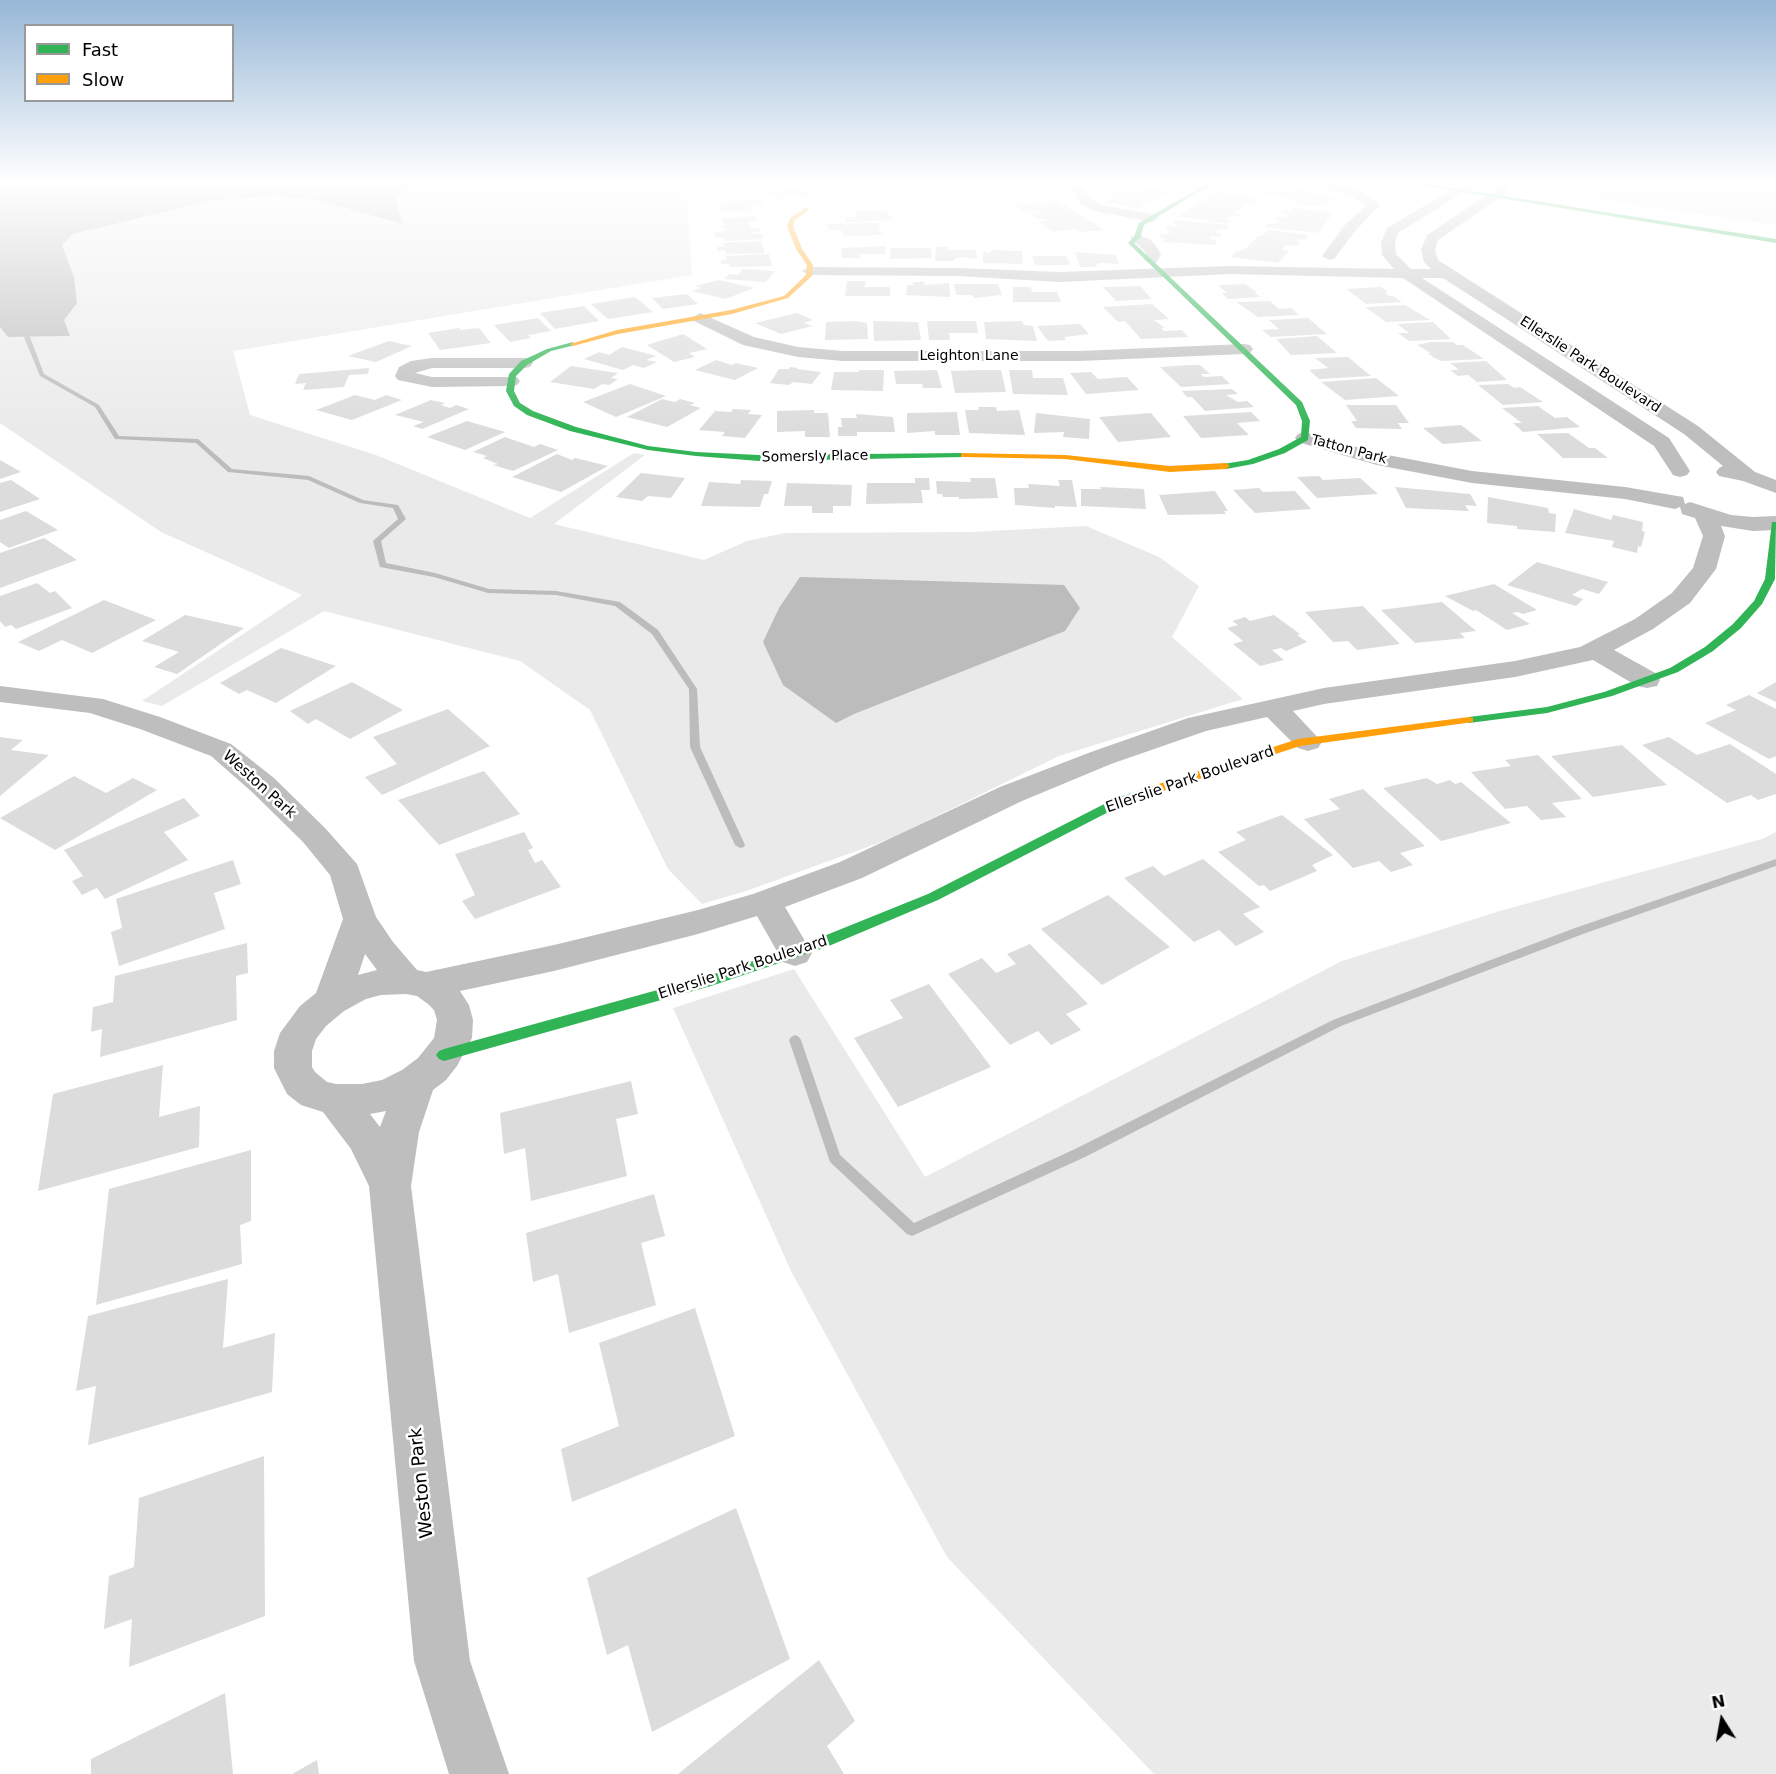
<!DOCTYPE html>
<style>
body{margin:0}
#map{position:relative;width:1776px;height:1774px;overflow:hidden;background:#fff;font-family:"DejaVu Sans",sans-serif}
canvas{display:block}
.legend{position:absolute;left:24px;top:24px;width:210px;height:78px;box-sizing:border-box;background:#fff;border:2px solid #999;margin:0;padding:8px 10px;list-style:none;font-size:18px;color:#000}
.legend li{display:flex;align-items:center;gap:12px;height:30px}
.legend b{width:30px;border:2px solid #999}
.north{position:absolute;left:1692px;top:1690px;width:60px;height:60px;-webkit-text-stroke:4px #fff;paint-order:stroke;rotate:349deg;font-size:16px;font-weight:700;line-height:24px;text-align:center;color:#000}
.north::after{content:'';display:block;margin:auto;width:21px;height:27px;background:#000;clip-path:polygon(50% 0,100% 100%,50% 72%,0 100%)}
</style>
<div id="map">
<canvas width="1776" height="1774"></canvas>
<ul class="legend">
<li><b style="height:8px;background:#30b455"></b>Fast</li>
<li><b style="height:8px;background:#ff9f0a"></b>Slow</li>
</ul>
<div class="north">N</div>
</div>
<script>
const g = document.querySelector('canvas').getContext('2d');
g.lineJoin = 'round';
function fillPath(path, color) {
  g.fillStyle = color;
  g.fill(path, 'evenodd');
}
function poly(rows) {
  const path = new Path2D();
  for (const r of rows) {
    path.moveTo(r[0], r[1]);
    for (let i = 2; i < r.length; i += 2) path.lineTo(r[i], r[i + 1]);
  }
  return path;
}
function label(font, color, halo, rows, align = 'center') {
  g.font = font + ' "DejaVu Sans",sans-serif';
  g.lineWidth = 5;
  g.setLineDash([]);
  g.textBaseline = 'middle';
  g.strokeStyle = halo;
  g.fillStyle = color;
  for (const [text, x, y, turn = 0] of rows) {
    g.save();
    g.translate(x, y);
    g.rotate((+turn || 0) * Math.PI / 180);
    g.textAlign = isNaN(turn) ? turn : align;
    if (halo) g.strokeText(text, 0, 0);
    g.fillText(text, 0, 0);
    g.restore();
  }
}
fillPath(poly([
 [411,184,686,184,692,275,233,351,250,415,376,455,530,518,634,453,645,455,554,524,704,560,747,541,785,533,972,532,1086,526,1159,557,1199,586,1172,637,1243,699,1059,756,892,838,749,890,702,904,668,869,590,710,520,661,324,611,162,706,142,701,302,595,161,532,0,423,0,327,8,337,70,336,64,320,74,277,62,245,73,234,210,201,273,196,315,200,403,224,396,200],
 [1501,184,1776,184,1776,225,1640,206],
 [1776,832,1776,1774,1154,1774,947,1557,791,1271,673,1008,794,969,925,1177,1342,961,1503,910,1762,839]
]), '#eaeaea');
fillPath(poly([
 [0,184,411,184,396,200,403,224,315,200,273,196,210,201,73,234,62,245,74,277,77,303,64,320,70,336,8,337,0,327],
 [800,577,1064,585,1080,608,1065,631,854,714,836,723,783,685,763,642,779,608]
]), '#bcbcbc');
fillPath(poly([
 [27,335,30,337,44,374,99,405,119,436,198,439,232,469,309,476,363,500,398,505,406,519,381,541,386,563,435,573,489,589,556,591,620,602,658,630,697,689,700,747,745,845,744,847,740,848,735,845,690,747,689,689,652,634,615,606,556,595,488,593,434,577,380,567,373,541,398,519,393,508,360,503,308,480,228,472,196,443,115,439,95,407,40,376,24,337,27,335],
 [1776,859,1776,866,1583,934,1341,1026,1085,1157,912,1236,907,1234,830,1162,789,1040,791,1037,795,1035,799,1037,801,1040,840,1155,914,1223,1075,1149,1333,1020,1575,928,1776,859]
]), '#bcbcbc');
fillPath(poly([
 [992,184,1034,184,1036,187,994,188],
 [1130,184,1133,184,1175,192,1156,196,1159,197,1141,204,1146,205,1138,208,1104,202,1118,196,1107,194,1128,189,1122,188],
 [1234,184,1281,184,1318,191,1313,193,1338,198,1320,206,1305,206,1291,203,1299,200,1229,187],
 [793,187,815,195,804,197,795,194,780,199,764,193],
 [1216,192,1257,198,1253,201,1259,202,1254,205,1247,204,1234,213,1242,214,1237,217,1230,216,1226,219,1232,220,1227,224,1179,216],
 [762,200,763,204,750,205,751,211,720,212,721,202],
 [1058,201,1095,224,1104,230,1080,232,1075,229,1054,232,1038,221,1051,220,1037,219,1029,214,1040,213,1037,211,1024,212,1014,205,1030,203,1034,206,1040,206,1036,203],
 [1293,208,1333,213,1318,233,1265,227,1269,223,1277,224,1279,221,1274,221,1277,217,1285,218,1288,214,1281,213,1284,210,1291,211],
 [886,210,892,220,847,222,844,217,858,217,855,211],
 [756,216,757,221,748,221,750,228,738,228,760,228,761,232,753,232,753,234,762,234,763,239,724,241,723,237,715,237,715,233,730,230,725,229,722,218],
 [1175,220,1229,225,1227,230,1218,229,1216,233,1222,233,1220,237,1211,236,1209,239,1217,240,1215,245,1163,242,1165,238,1159,237,1162,233,1169,234,1170,231,1165,230,1168,226,1176,227,1178,224,1173,223],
 [878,223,881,228,878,228,882,235,844,236,841,230,829,230,827,224],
 [1268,230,1309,235,1305,240,1298,239,1296,241,1300,242,1297,246,1286,245,1282,250,1289,251,1278,263,1231,257,1235,252,1244,250,1258,236,1262,236],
 [761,241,765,253,726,254,725,250,717,251,717,247,724,246,723,243],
 [885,246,886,254,859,254,861,258,842,258,841,248],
 [936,247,948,247,948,250,976,250,977,259,962,257,954,259,954,261,935,261],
 [891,248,931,248,932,258,890,259],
 [991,250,1022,251,1023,264,983,263,983,252,991,253],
 [1075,252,1116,255,1119,264,1104,263,1096,264,1097,267,1080,267],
 [769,254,772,266,729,267,729,264,721,264,721,260,726,260,725,256],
 [1032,256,1066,256,1070,265,1035,265],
 [743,269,775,271,766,282,724,279,729,274,738,275],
 [719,280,754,288,725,299,692,291,701,288,695,286],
 [847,281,866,281,864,287,890,287,890,296,845,296],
 [913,282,925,282,924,285,949,283,950,297,906,295,907,285,914,285],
 [954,284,998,284,1002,295,974,298,973,295,956,295],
 [1245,284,1257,292,1254,292,1260,297,1228,299,1222,293,1227,293,1218,285],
 [1140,286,1152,299,1116,301,1103,287],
 [1013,287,1031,287,1032,292,1057,292,1061,302,1013,302],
 [1381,287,1388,292,1385,292,1388,296,1393,296,1402,302,1366,304,1346,289],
 [687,294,698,304,663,309,652,298],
 [635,297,653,312,608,319,591,304],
 [1270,301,1279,309,1291,308,1299,315,1258,317,1236,302],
 [1152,304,1169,319,1154,320,1165,328,1161,328,1164,331,1182,330,1188,337,1141,339,1125,321,1118,322,1103,307],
 [1405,305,1430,320,1386,322,1365,307],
 [584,306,599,321,555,329,540,313],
 [797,313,813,320,804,323,813,326,781,334,755,323],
 [538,318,551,331,528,335,531,338,510,342,494,325],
 [1308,318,1327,334,1271,337,1262,330,1279,329,1269,320],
 [855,321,867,323,868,339,825,340,826,322],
 [873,321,918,322,921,340,874,341],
 [927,321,976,321,978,333,949,333,950,340,929,340],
 [1022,321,1024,325,1033,326,1037,341,986,339,984,322],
 [1433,322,1451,339,1409,341,1398,333,1409,333,1397,324],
 [1080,324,1089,334,1064,337,1066,340,1048,341,1037,326],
 [459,328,460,330,479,328,491,343,440,350,428,333],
 [683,334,707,349,689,353,695,357,674,362,647,345],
 [1317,336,1337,353,1291,355,1276,339],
 [389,341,412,346,376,362,348,356],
 [1431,342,1453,342,1457,345,1463,345,1484,359,1442,361,1434,358,1428,353,1431,353,1417,345],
 [622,347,656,356,646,360,657,362,644,368,633,365,623,370,584,359,599,352,609,355],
 [1348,357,1371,376,1319,379,1309,370,1328,368,1315,358],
 [716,360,732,365,736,363,758,368,735,380,695,370],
 [1486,361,1507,380,1477,382,1468,375,1458,376,1450,370,1459,370,1450,363],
 [1190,365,1200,365,1210,374,1201,374,1204,377,1222,376,1230,384,1181,387,1160,367],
 [571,366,618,373,611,378,618,379,609,385,602,384,594,389,550,382],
 [790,367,798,368,797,369,821,372,812,384,793,382,789,385,770,383,779,369,789,369],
 [369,368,368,374,349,375,344,387,303,390,306,383,295,384,299,374],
 [859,370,884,370,883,391,831,390,834,372,859,372],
 [937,370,942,388,923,388,922,384,896,384,894,371],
 [979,370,1001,370,1006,392,955,393,951,371],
 [1009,370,1032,370,1033,378,1063,378,1068,395,1013,394],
 [1091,372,1098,379,1127,377,1139,390,1086,394,1070,373],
 [1376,378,1399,396,1345,400,1321,382],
 [630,384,666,396,616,417,583,402],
 [1508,384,1514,388,1520,387,1543,402,1503,405,1478,385],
 [1232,389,1238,394,1226,395,1238,402,1247,401,1254,407,1205,411,1192,397,1187,397,1182,391],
 [355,395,375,400,386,395,402,400,352,420,316,410],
 [662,399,675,402,680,399,695,403,690,405,701,408,667,427,627,417],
 [431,400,445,403,441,405,450,408,456,405,469,409,422,429,413,426,424,422,395,415],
 [1346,405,1396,405,1409,423,1398,423,1402,429,1356,428,1351,421,1357,421],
 [1538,406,1555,418,1567,417,1580,427,1523,432,1513,423,1522,423,1502,408],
 [978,407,996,407,997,411,1019,410,1025,435,969,433,965,410,979,410],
 [733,409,751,410,748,414,762,415,745,438,722,436,725,432,699,430,715,411,731,412],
 [814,410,814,413,828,413,830,437,805,437,805,431,777,432,777,411],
 [957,412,960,435,935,435,935,431,907,433,907,413],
 [1251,412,1260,421,1237,423,1249,435,1201,438,1183,416],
 [1036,413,1090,419,1089,439,1063,437,1064,432,1034,433],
 [1151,413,1171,437,1118,442,1099,417],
 [856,414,893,417,895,432,857,432,857,436,838,436,838,427,842,427,841,418,857,418],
 [467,421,505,432,465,450,427,437],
 [1461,425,1482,441,1443,444,1423,428],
 [1568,433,1589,448,1595,448,1608,458,1563,458,1537,434],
 [505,437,534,447,540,444,558,450,513,471,493,465,498,464,483,458,487,456,473,452],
 [557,454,572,460,575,458,608,466,561,492,512,477],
 [0,460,21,472,0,479],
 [641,473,685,478,671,498,648,496,642,501,616,497],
 [1319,476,1323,480,1360,478,1378,494,1317,498,1297,477],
 [915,478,929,478,930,490,921,490,923,503,866,504,867,483,915,483],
 [970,478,995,478,998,498,959,499,959,497,943,497,942,494,937,494,936,481,971,482],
 [11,480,40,499,0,512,0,483],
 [741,480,772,481,768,494,764,494,760,507,701,506,709,482,740,484],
 [1058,480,1072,480,1077,507,1055,506,1055,508,1015,505,1014,488,1029,488,1028,484,1060,486],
 [787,483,852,485,851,506,833,506,833,513,812,513,812,506,784,506],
 [1100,487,1144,489,1146,509,1081,506,1081,489,1101,489],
 [1395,487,1470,494,1477,506,1465,505,1469,511,1406,508],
 [1259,488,1263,492,1295,491,1311,509,1255,513,1233,490],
 [1215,491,1228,511,1224,511,1226,514,1168,515,1159,495],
 [1488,497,1548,508,1549,513,1556,514,1555,532,1517,529,1517,526,1487,523],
 [1574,509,1611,520,1613,515,1643,522,1642,531,1645,532,1641,547,1638,546,1637,553,1612,547,1614,541,1565,533],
 [26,511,58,530,9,548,0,542,0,520],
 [44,538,77,560,0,588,0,553],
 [1537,562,1608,582,1599,594,1582,589,1572,595,1583,599,1576,606,1507,585],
 [37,583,50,593,55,591,72,608,16,629,11,625,5,627,0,621,0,596],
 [1494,584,1537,610,1523,614,1518,612,1512,613,1530,624,1507,630,1476,610,1473,611,1445,596],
 [104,600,156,620,92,653,62,640,39,651,18,642],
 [1442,602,1476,631,1460,633,1465,638,1415,643,1381,610],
 [1363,606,1400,644,1357,650,1348,641,1333,642,1305,612],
 [185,615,244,628,177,674,154,667,179,652,142,641],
 [1274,615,1300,634,1297,635,1307,642,1286,651,1281,648,1272,650,1284,660,1260,666,1233,644,1243,641,1227,628,1238,625,1232,621,1245,617,1250,621],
 [281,648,336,666,276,703,247,690,239,694,220,683],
 [352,682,403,710,350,739,316,719,308,724,290,711],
 [1776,682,1776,702,1757,693],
 [1749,695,1776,709,1776,756,1769,759,1705,723,1736,710,1726,705],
 [448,709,490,746,382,795,365,777,397,764,373,737],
 [0,737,23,740,11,750,49,755,0,796],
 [1669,737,1697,755,1730,744,1776,774,1776,794,1758,800,1751,795,1727,803,1642,745],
 [1622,745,1667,785,1593,797,1551,756],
 [1538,755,1582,799,1552,803,1566,817,1541,820,1527,806,1505,809,1471,772,1511,766,1505,760],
 [484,771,520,814,439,845,398,800],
 [74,776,106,793,133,778,157,790,55,850,0,818],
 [1427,778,1437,784,1450,780,1455,784,1461,782,1511,823,1441,841,1383,788],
 [1363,789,1425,846,1400,853,1413,865,1391,872,1379,861,1353,868,1304,819,1340,809,1329,799],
 [184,798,200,816,164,832,188,860,105,899,97,888,82,895,72,881,83,876,64,850],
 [1282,815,1333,855,1312,865,1317,871,1270,891,1264,885,1259,886,1218,852,1246,840,1236,832],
 [524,832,533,848,528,850,535,863,542,860,561,887,475,919,462,901,475,895,455,854],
 [1203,859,1260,907,1243,914,1264,932,1236,946,1219,930,1194,942,1124,878,1153,866,1164,876],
 [233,860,241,884,214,893,225,929,119,966,111,932,122,928,116,899],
 [1108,895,1170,947,1102,985,1041,929],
 [247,943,248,973,236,976,237,1020,100,1057,102,1029,91,1032,93,1007,113,1002,115,976],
 [1030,944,1088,1004,1066,1014,1081,1030,1051,1045,1038,1031,1010,1045,948,974,982,958,996,973,1016,964,1007,954],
 [929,984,991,1067,898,1107,854,1038,903,1018,890,1000],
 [163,1065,159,1117,200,1106,199,1147,38,1191,53,1094],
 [631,1081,638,1114,616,1119,627,1176,531,1201,525,1148,504,1154,500,1113],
 [251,1150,251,1221,240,1225,242,1264,96,1305,109,1189],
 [654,1194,665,1236,641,1243,656,1305,569,1333,558,1274,533,1282,526,1233],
 [228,1279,223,1348,275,1333,272,1392,88,1445,96,1386,76,1391,88,1316],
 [695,1308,735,1436,572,1502,561,1449,619,1426,599,1343],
 [264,1456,265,1616,129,1667,132,1619,104,1629,109,1576,134,1567,139,1498],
 [736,1508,790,1659,652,1732,628,1645,607,1655,587,1578],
 [819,1660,855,1721,827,1746,844,1774,678,1774],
 [225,1693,233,1774,91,1774,91,1759],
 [317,1760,319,1774,292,1774]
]), '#dcdcdc');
fillPath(poly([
 [1067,184,1080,184,1091,198,1103,205,1152,214,1159,218,1152,222,1094,211,1081,204,1067,184],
 [1308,184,1333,184,1359,190,1380,205,1355,231,1334,259,1329,260,1322,256,1345,225,1366,206,1351,196,1308,184],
 [1461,184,1477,184,1398,233,1395,243,1396,254,1411,269,1431,269,1424,262,1421,250,1427,235,1500,186,1508,186,1510,189,1508,192,1438,240,1435,250,1438,260,1698,426,1755,472,1776,480,1776,493,1743,481,1719,476,1716,472,1719,468,1723,466,1684,434,1443,278,1422,278,1669,438,1690,471,1687,475,1680,477,1673,475,1654,446,1403,278,1229,274,1060,282,958,276,809,275,802,271,809,267,958,268,1060,272,1229,266,1394,269,1382,255,1381,243,1387,228,1461,184],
 [1137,234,1151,240,1158,249,1161,255,1156,263,1151,264,1144,260,1147,255,1144,250,1130,238,1137,234],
 [700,313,754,337,798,347,843,351,1079,351,1244,344,1250,345,1253,349,1250,353,1244,354,1079,361,843,361,798,357,743,345,694,321,692,318,700,313],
 [432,358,524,358,530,359,533,363,530,367,524,368,432,368,415,373,432,377,517,377,520,381,517,385,511,386,432,387,398,380,395,376,399,367,411,361,432,358],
 [1305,432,1377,453,1472,471,1625,487,1683,497,1685,504,1690,502,1731,515,1753,517,1776,516,1776,530,1753,531,1721,526,1725,536,1716,569,1690,603,1653,629,1614,650,1657,674,1660,680,1657,686,1647,688,1637,686,1593,660,1515,677,1324,704,1293,711,1322,742,1318,748,1308,751,1298,748,1267,717,1206,731,1111,764,1022,801,862,878,785,907,812,953,807,962,795,966,783,962,757,916,698,934,554,971,460,991,469,1005,473,1020,472,1038,457,1066,446,1080,433,1090,419,1132,411,1186,470,1661,509,1774,449,1774,414,1661,369,1186,351,1149,323,1112,301,1105,287,1094,274,1068,274,1051,280,1033,300,1006,316,993,343,919,330,875,303,842,252,792,211,756,140,729,90,713,0,702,0,686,103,699,160,717,231,744,274,778,325,828,357,864,376,917,393,942,417,970,426,972,554,945,698,910,753,894,840,862,1000,787,1091,752,1188,718,1324,688,1515,661,1580,647,1635,619,1672,593,1693,568,1703,536,1695,518,1682,514,1680,507,1675,509,1625,499,1472,483,1377,465,1298,442,1295,438,1298,434,1305,432],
 [365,954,377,970,358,975,365,954],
 [406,994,417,996,428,1004,434,1010,437,1020,434,1038,418,1058,402,1070,382,1080,362,1084,336,1084,327,1082,315,1072,312,1067,312,1051,316,1039,326,1026,344,1011,366,999,381,995,406,994],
 [386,1111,380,1127,370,1114,386,1111]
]), '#bebebe');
fillPath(poly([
 [1206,184,1212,184,1144,225,1140,238,1134,243,1302,402,1310,421,1308,440,1285,453,1253,464,1226,469,1223,468,1223,464,1248,460,1279,449,1301,437,1302,421,1296,405,1128,243,1134,237,1139,223,1206,184],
 [1428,184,1776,239,1776,243,1413,184,1428,184],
 [573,342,575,345,551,351,527,365,516,376,514,391,520,403,533,411,576,427,648,446,696,452,759,455,964,453,968,455,964,457,759,461,696,456,648,450,570,431,527,415,514,406,506,391,509,374,521,361,547,349,573,342],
 [1772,522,1776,522,1775,579,1762,604,1741,628,1713,651,1678,672,1612,696,1547,713,1469,723,1463,720,1469,717,1547,707,1604,692,1670,668,1705,647,1733,624,1754,601,1765,579,1772,522],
 [1144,789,1150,793,1148,796,1124,804,938,900,824,948,711,986,444,1061,439,1059,436,1055,439,1051,444,1049,708,976,814,940,928,894,1116,798,1144,789]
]), '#30b455');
fillPath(poly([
 [805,208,810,209,795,220,793,226,802,249,813,265,812,276,788,298,732,314,618,334,573,346,570,344,617,330,731,310,784,296,806,275,807,265,796,249,787,226,790,218,805,208],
 [961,453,1065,455,1170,466,1226,463,1230,466,1226,469,1170,472,1065,459,964,457,961,457,961,453],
 [1469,717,1473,718,1473,722,1300,746,1148,796,1144,797,1138,793,1140,790,1298,739,1469,717]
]), '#ff9f0a');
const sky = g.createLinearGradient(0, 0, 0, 433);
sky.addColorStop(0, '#96b7d6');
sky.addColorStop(0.42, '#fff');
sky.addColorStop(1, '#ffffff00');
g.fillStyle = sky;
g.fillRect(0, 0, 1776, 433);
label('14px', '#000', '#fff', [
 ["Leighton Lane",969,356],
 ["Ellerslie Park Boulevard",1590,365,33],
 ["Tatton Park",1349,450,15],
 ["Somersly Place",815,457,-1]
]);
label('15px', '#000', '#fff', [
 ["Ellerslie Park Boulevard",1190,780,-19],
 ["Weston Park",259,785,42],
 ["Ellerslie Park Boulevard",743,968,-18]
]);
label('18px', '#000', '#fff', [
 ["Weston Park",422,1483,-96]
]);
</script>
